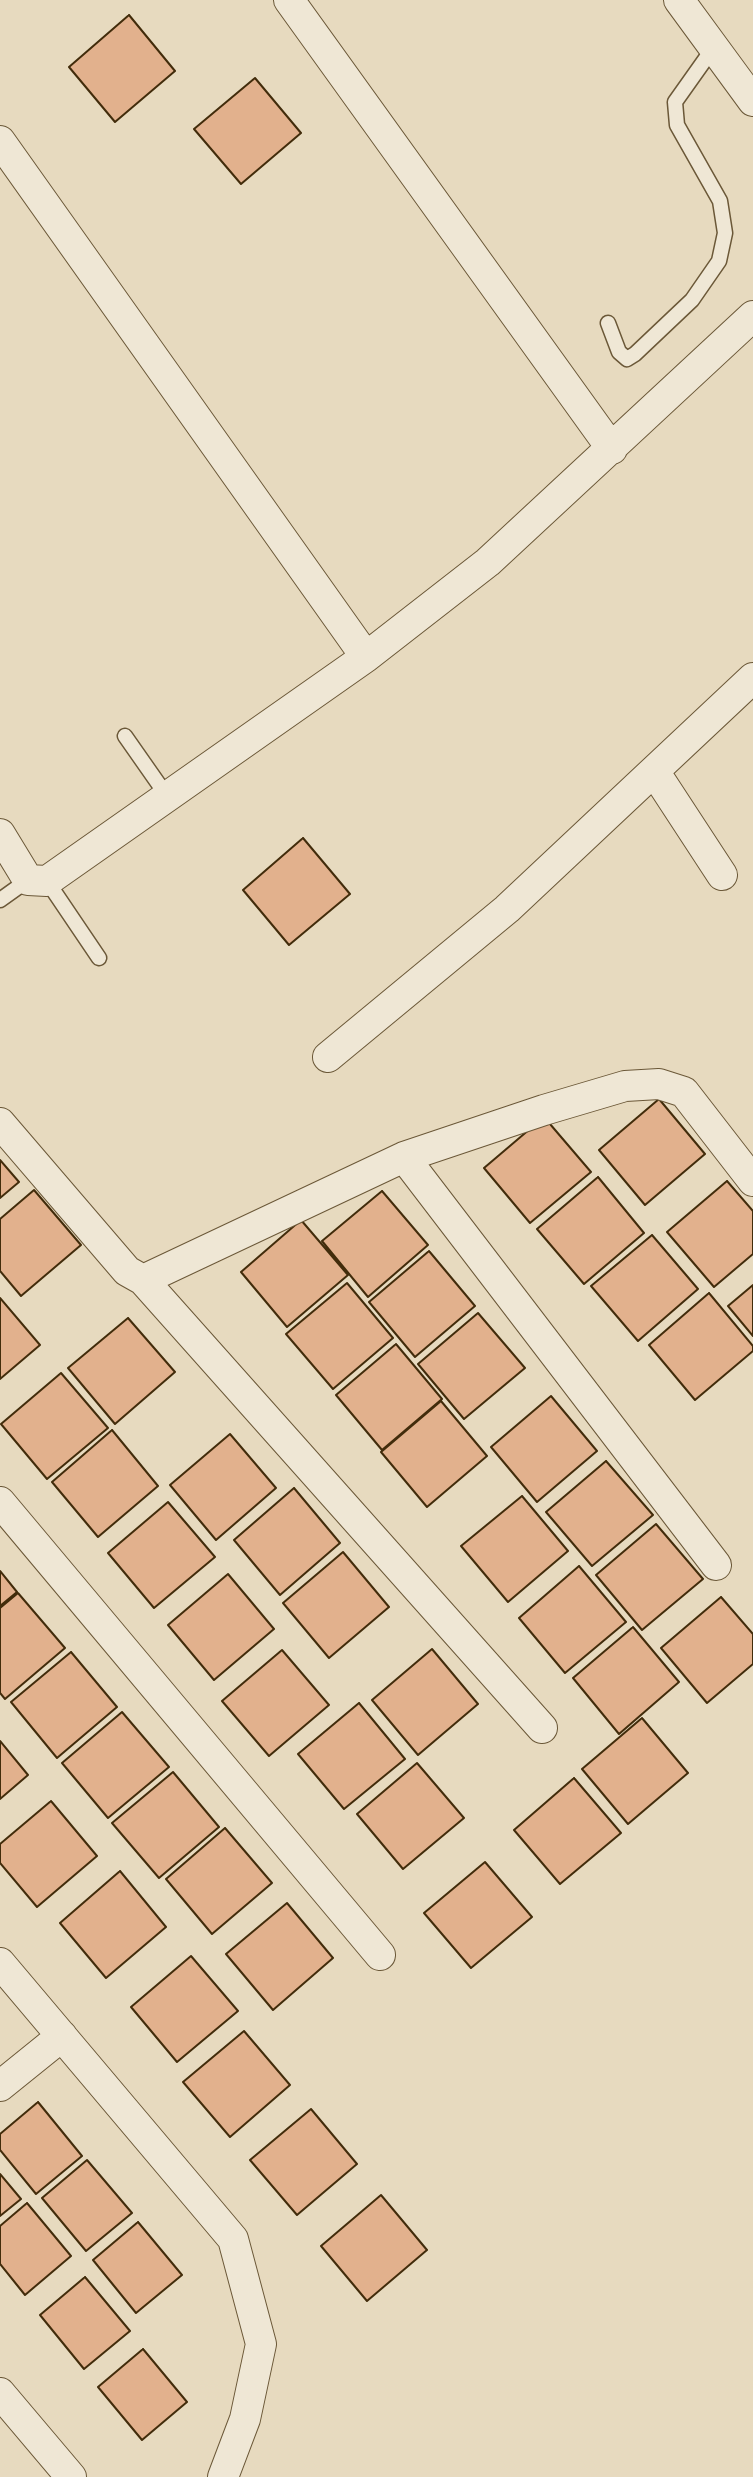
<!DOCTYPE html>
<style>
body{margin:0}
canvas{display:block;background:#e7dabf}
</style>
<canvas width="753" height="2477"></canvas>
<script>
const g = document.querySelector('canvas').getContext('2d');
g.lineJoin = 'round';
function fillPath(path, color) {
  g.fillStyle = color;
  g.fill(path, 'evenodd');
}
function poly(rows) {
  const path = new Path2D();
  for (const r of rows) {
    path.moveTo(r[0], r[1]);
    for (let i = 2; i < r.length; i += 2) path.lineTo(r[i], r[i + 1]);
  }
  return path;
}
function strokePath(path, color, width, dash) {
  g.strokeStyle = color;
  g.lineWidth = width;
  g.lineCap = dash ? 'butt' : 'round';
  g.setLineDash(dash || []);
  g.stroke(path);
}
const building = poly([
 [129,15,175,71,115,122,69,67,129,15],
 [255,78,301,133,241,184,194,129,255,78],
 [303,838,350,894,289,945,243,890,303,838],
 [659,1099,705,1154,645,1205,599,1150,659,1099],
 [544,1117,591,1172,530,1223,484,1168,544,1117],
 [0,1160,19,1182,0,1198,0,1160],
 [598,1177,644,1233,584,1284,537,1229,598,1177],
 [727,1181,753,1211,753,1254,714,1287,667,1232,727,1181],
 [34,1190,81,1245,21,1296,0,1271,0,1219,34,1190],
 [382,1191,428,1245,368,1297,322,1241,382,1191],
 [301,1220,348,1275,287,1327,241,1272,301,1220],
 [652,1235,698,1289,638,1341,591,1286,652,1235],
 [429,1251,475,1306,415,1357,369,1302,429,1251],
 [347,1283,393,1338,333,1389,286,1334,347,1283],
 [753,1285,753,1336,728,1306,753,1285],
 [709,1293,753,1346,753,1351,695,1400,649,1345,709,1293],
 [0,1298,40,1345,0,1379,0,1298],
 [478,1313,525,1368,464,1419,418,1364,478,1313],
 [128,1318,175,1372,115,1424,68,1368,128,1318],
 [396,1344,442,1399,382,1450,336,1395,396,1344],
 [61,1373,108,1428,47,1479,1,1424,61,1373],
 [551,1396,597,1451,537,1502,491,1447,551,1396],
 [441,1401,487,1456,427,1507,381,1452,441,1401],
 [112,1430,158,1486,98,1537,52,1482,112,1430],
 [230,1434,276,1488,216,1540,170,1485,230,1434],
 [606,1461,653,1515,592,1566,546,1512,606,1461],
 [294,1488,340,1543,280,1595,234,1540,294,1488],
 [522,1496,568,1551,508,1602,461,1546,522,1496],
 [168,1502,215,1557,154,1608,108,1553,168,1502],
 [656,1524,703,1579,642,1630,596,1575,656,1524],
 [343,1552,389,1607,329,1658,283,1603,343,1552],
 [579,1566,626,1622,565,1673,519,1618,579,1566],
 [0,1571,17,1592,0,1606,0,1571],
 [228,1574,274,1629,214,1680,168,1625,228,1574],
 [18,1593,65,1648,5,1699,0,1693,0,1608,18,1593],
 [721,1597,753,1634,753,1664,707,1703,661,1648,721,1597],
 [633,1627,679,1682,619,1734,573,1678,633,1627],
 [432,1649,478,1704,418,1755,372,1700,432,1649],
 [282,1650,329,1705,269,1756,222,1701,282,1650],
 [71,1652,117,1707,57,1758,11,1702,71,1652],
 [359,1703,405,1759,344,1809,298,1754,359,1703],
 [122,1712,169,1767,108,1818,62,1763,122,1712],
 [642,1718,688,1773,628,1824,582,1769,642,1718],
 [0,1741,28,1775,0,1799,0,1741],
 [417,1763,464,1818,403,1869,357,1814,417,1763],
 [173,1772,219,1827,159,1878,112,1823,173,1772],
 [574,1778,621,1833,560,1884,514,1830,574,1778],
 [51,1801,97,1856,37,1907,0,1863,0,1844,51,1801],
 [225,1828,272,1883,212,1934,166,1879,225,1828],
 [485,1862,532,1917,471,1968,424,1913,485,1862],
 [120,1871,166,1927,106,1978,60,1923,120,1871],
 [287,1903,333,1958,273,2010,226,1954,287,1903],
 [191,1956,238,2011,177,2062,131,2007,191,1956],
 [244,2031,290,2085,230,2137,183,2082,244,2031],
 [38,2102,82,2156,36,2194,0,2150,0,2134,38,2102],
 [311,2109,357,2164,297,2215,250,2160,311,2109],
 [87,2160,132,2213,86,2251,42,2198,87,2160],
 [0,2174,21,2199,0,2216,0,2174],
 [381,2195,427,2250,367,2301,321,2246,381,2195],
 [27,2203,71,2256,25,2295,0,2264,0,2226,27,2203],
 [138,2222,182,2275,136,2313,93,2260,138,2222],
 [85,2277,130,2331,84,2369,40,2315,85,2277],
 [143,2349,187,2402,142,2440,98,2387,143,2349]
]);
fillPath(building, '#e2b18d');
strokePath(building, '#422c0b', 2);
const service = poly([
 [608,323,619,352,627,359,635,354,692,300,719,261,725,233,720,201,677,125,675,102,714,47],
 [125,736,167,796],
 [47,881,99,958],
 [0,900,28,880]
]);
const minor = poly([
 [289,0,612,449],
 [679,0,753,101],
 [0,141,366,657],
 [654,771,722,875],
 [0,834,28,880,47,881,366,657,488,562,753,316],
 [328,1057,507,909,753,678],
 [0,1123,127,1271,143,1280,542,1728],
 [404,1157,716,1565],
 [143,1280,404,1157,544,1110,625,1086,659,1084,684,1092,753,1181],
 [0,1502,380,1955],
 [0,1963,233,2239,261,2344,245,2419,223,2477],
 [0,2086,62,2036],
 [0,2393,71,2477]
]);
strokePath(service, '#6b5838', 17);
strokePath(minor, '#6b5838', 32);
strokePath(service, '#efe7d5', 14);
strokePath(minor, '#efe7d5', 30);
</script>
